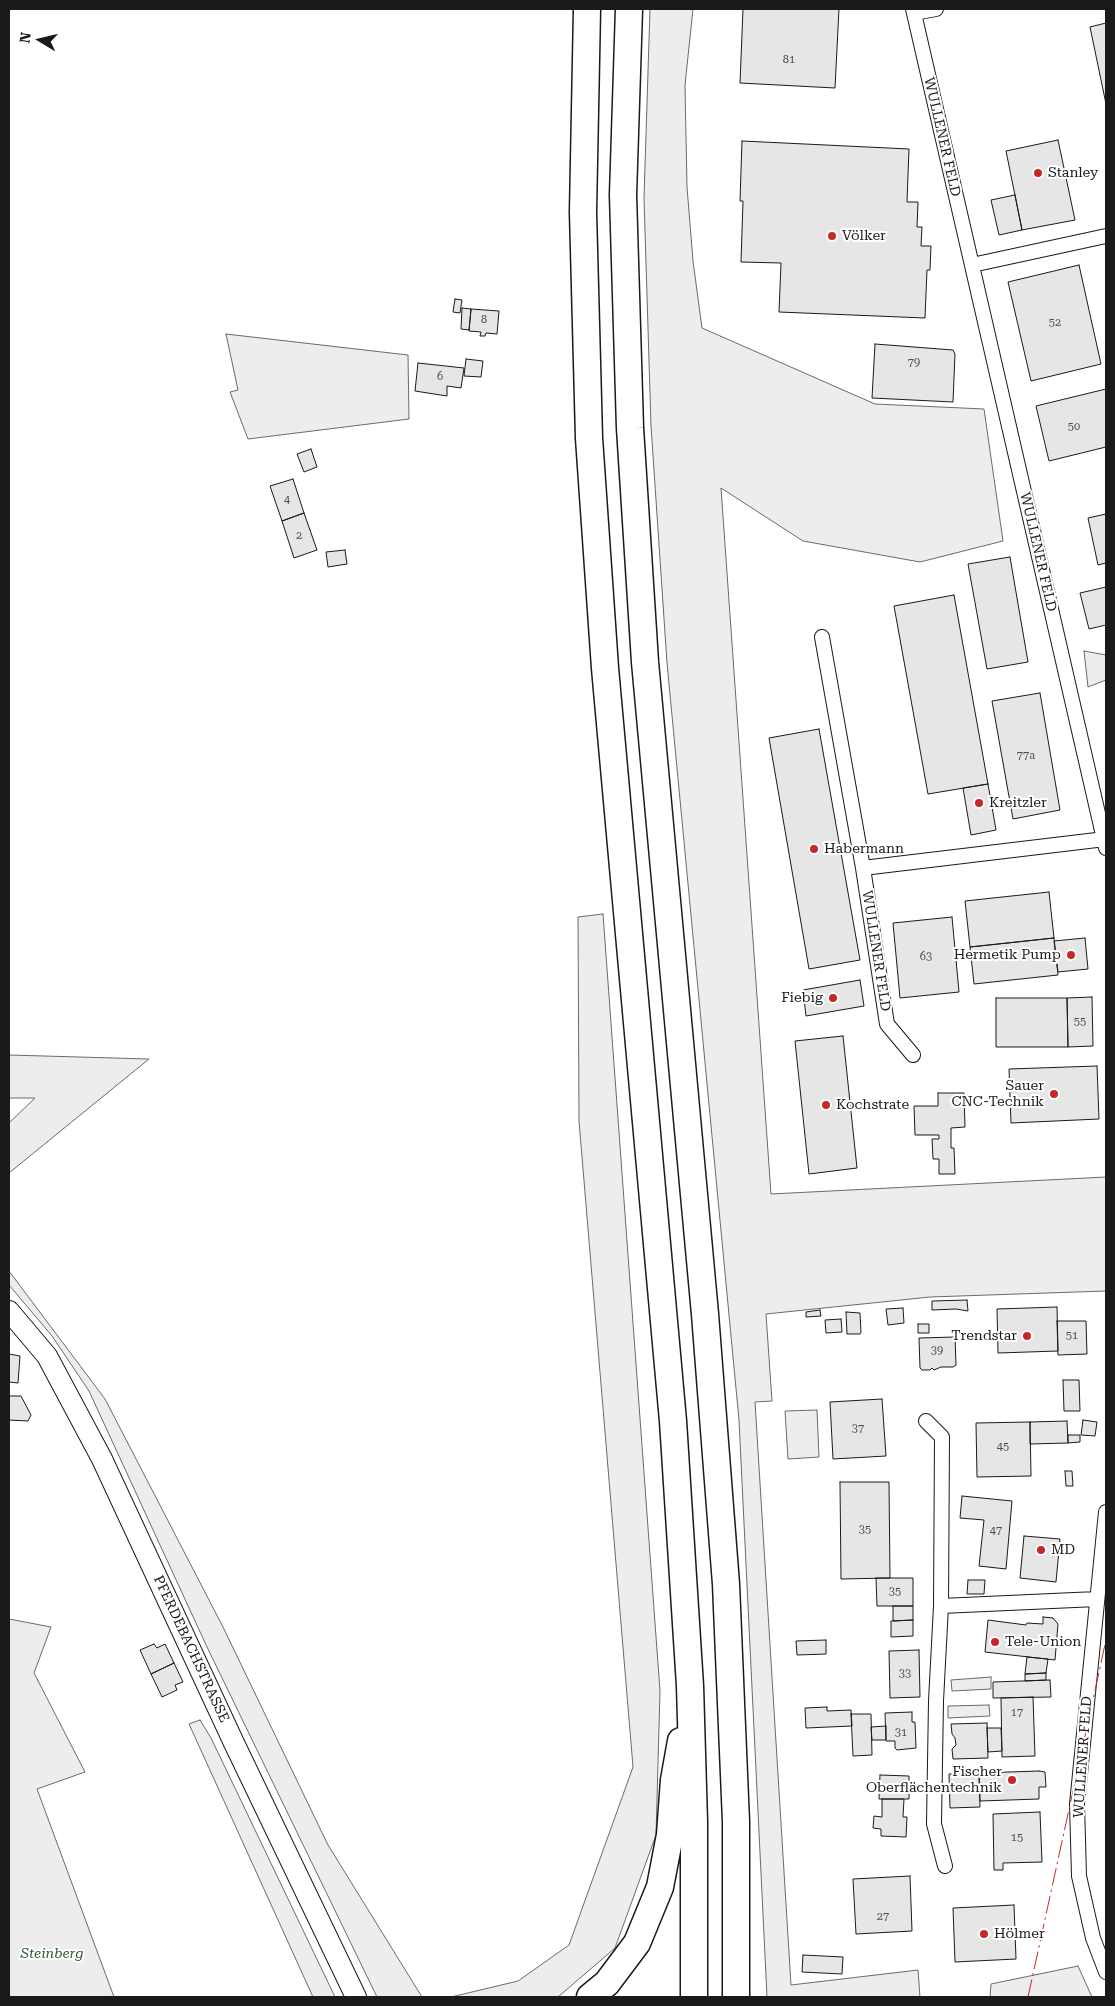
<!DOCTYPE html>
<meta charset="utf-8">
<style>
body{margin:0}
#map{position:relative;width:1115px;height:2006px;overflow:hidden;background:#fff;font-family:"Roboto Serif",serif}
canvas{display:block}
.frame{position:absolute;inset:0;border:10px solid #1a1a1a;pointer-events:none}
.north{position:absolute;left:15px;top:15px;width:50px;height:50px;-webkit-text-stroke:4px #fff;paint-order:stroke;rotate:279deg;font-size:14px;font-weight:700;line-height:20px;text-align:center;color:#1a1a1a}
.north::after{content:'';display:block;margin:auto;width:18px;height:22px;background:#1a1a1a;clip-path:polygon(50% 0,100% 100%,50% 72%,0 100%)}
</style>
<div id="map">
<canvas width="1115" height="2006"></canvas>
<div class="frame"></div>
<div class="north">N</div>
</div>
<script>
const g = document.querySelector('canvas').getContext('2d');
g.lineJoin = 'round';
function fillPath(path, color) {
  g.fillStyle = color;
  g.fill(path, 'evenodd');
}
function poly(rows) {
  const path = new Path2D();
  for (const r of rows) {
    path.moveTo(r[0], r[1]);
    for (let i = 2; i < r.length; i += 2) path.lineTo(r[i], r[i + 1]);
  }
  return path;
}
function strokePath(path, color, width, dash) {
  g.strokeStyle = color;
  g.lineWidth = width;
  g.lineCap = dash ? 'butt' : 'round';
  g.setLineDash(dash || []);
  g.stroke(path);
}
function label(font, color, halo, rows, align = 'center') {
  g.font = font + ' "Roboto Serif",serif';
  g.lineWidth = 4;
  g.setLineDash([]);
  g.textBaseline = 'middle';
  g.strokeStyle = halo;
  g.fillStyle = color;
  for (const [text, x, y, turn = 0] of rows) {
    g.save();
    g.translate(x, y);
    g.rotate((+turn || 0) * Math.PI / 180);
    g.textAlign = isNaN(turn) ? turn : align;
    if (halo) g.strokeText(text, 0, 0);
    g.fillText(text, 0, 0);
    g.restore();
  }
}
const built = poly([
 [650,9,693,9,685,85,687,187,693,261,702,328,875,404,984,409,1003,541,920,562,803,541,721,488,771,1194,1106,1177,1106,1291,930,1297,766,1314,772,1401,755,1402,791,1985,918,1970,920,1997,767,1997,739,1420,667,663,651,426,644,198,650,9],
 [226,334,408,355,409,419,248,439,230,392,238,390,226,334],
 [1084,651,1106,655,1106,680,1088,687,1084,651],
 [603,914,660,1691,656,1835,615,1948,558,1997,451,1997,518,1981,569,1945,633,1767,579,1121,578,917,603,914],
 [9,1055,149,1059,9,1173,9,1123,35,1098,9,1098,9,1055],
 [9,1271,105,1399,223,1627,328,1845,422,1997,377,1997,207,1647,89,1391,52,1336,9,1285,9,1271],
 [817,1410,819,1457,788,1459,785,1411,817,1410],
 [9,1619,51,1627,34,1673,85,1772,37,1789,114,1997,9,1997,9,1619],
 [991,1677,991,1689,952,1691,951,1680,991,1677],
 [989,1705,990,1716,948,1718,948,1706,989,1705],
 [200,1720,211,1738,335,1997,313,1997,189,1724,200,1720],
 [1078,1966,1092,1997,990,1997,991,1984,1078,1966]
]);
fillPath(built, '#ededed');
strokePath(built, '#6a6a6a', 1);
const building = poly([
 [743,9,839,9,835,88,740,83,743,9],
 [1106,23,1106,104,1090,27,1106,23],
 [1058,140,1075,220,1022,230,1006,151,1058,140],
 [742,141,909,149,907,202,918,202,917,227,922,227,921,246,931,246,930,270,927,270,925,318,779,312,781,263,741,262,743,201,740,201,742,141],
 [1015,195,1022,230,999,235,991,200,1015,195],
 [1079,265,1101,364,1031,381,1008,282,1079,265],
 [455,299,462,300,460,313,453,312,455,299],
 [462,308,471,309,469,330,461,329,462,308],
 [471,309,499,311,497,334,486,333,485,336,480,336,481,332,469,331,471,309],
 [875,344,953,350,955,354,953,402,872,398,875,344],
 [466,359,483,361,481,377,464,376,466,359],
 [418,363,464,368,461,388,447,386,447,396,415,391,418,363],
 [1106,389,1106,447,1049,461,1036,406,1106,389],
 [311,449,317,467,304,472,297,454,311,449],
 [293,479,304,513,282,521,270,486,293,479],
 [304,513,317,550,294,558,282,521,304,513],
 [1106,514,1106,563,1098,565,1088,518,1106,514],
 [345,550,347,564,328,567,326,552,345,550],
 [1010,557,1028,662,987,669,968,564,1010,557],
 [1106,587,1106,625,1089,629,1080,593,1106,587],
 [954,595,988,784,928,794,894,606,954,595],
 [1040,693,1060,810,1013,819,992,701,1040,693],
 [819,729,860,960,809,969,769,738,819,729],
 [988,784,996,830,971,835,963,788,988,784],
 [1049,892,1054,938,970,947,965,901,1049,892],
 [952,917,959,992,900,998,893,923,952,917],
 [1054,938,1058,975,974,984,970,947,1054,938],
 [1085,938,1088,969,1058,972,1054,941,1085,938],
 [860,980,864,1006,806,1016,803,990,860,980],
 [1092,997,1093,1046,1068,1047,1067,998,1092,997],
 [996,998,1067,998,1068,1047,996,1047,996,998],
 [843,1036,857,1168,809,1174,795,1041,843,1036],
 [1097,1066,1099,1119,1011,1123,1009,1069,1097,1066],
 [938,1093,964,1093,965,1127,951,1128,951,1148,954,1148,955,1174,939,1174,939,1159,933,1159,932,1139,939,1139,939,1135,915,1135,914,1106,938,1106,938,1093],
 [967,1300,968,1311,956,1309,932,1310,932,1301,967,1300],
 [1057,1307,1058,1351,998,1353,997,1309,1057,1307],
 [903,1308,904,1323,888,1325,886,1309,903,1308],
 [820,1310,821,1316,806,1317,806,1312,820,1310],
 [846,1312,860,1313,861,1332,860,1334,847,1334,846,1312],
 [841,1319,842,1332,826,1333,825,1320,841,1319],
 [1057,1321,1086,1321,1087,1354,1058,1355,1057,1321],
 [918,1324,929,1324,929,1333,918,1333,918,1324],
 [955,1337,956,1365,953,1367,941,1367,934,1370,932,1368,930,1370,922,1370,920,1368,919,1338,955,1337],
 [9,1354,20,1356,18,1383,9,1382,9,1354],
 [1063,1380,1079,1380,1080,1411,1064,1411,1063,1380],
 [9,1396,21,1396,31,1415,28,1421,9,1420,9,1396],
 [882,1399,886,1456,833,1459,830,1402,882,1399],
 [1083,1420,1097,1422,1095,1436,1081,1435,1083,1420],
 [1067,1421,1068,1443,1030,1444,1030,1422,1067,1421],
 [1030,1422,1031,1476,977,1477,976,1423,1030,1422],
 [1068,1435,1080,1435,1080,1442,1068,1443,1068,1435],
 [1065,1471,1072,1471,1073,1486,1066,1486,1065,1471],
 [840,1482,889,1482,890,1578,841,1579,840,1482],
 [962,1496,1012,1501,1006,1569,979,1566,984,1520,960,1518,962,1496],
 [1024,1536,1060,1539,1056,1582,1020,1578,1024,1536],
 [876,1578,913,1578,913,1606,877,1606,876,1578],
 [968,1580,985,1580,984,1594,967,1594,968,1580],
 [893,1606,913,1606,913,1620,893,1621,893,1606],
 [1043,1617,1053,1618,1058,1624,1055,1660,985,1652,988,1620,1026,1625,1027,1623,1043,1624,1043,1617],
 [913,1620,913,1636,891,1637,891,1621,913,1620],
 [826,1640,826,1654,797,1655,796,1641,826,1640],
 [154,1644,157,1648,165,1644,174,1663,151,1674,140,1650,154,1644],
 [919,1650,920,1697,890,1698,889,1651,919,1650],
 [1027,1657,1048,1659,1046,1673,1025,1674,1027,1657],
 [174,1663,183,1682,175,1685,177,1690,162,1697,151,1674,174,1663],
 [1046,1673,1046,1680,1025,1681,1025,1674,1046,1673],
 [1050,1680,1051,1697,993,1698,993,1682,1050,1680],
 [1033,1697,1035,1756,1002,1757,1001,1698,1033,1697],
 [827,1707,827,1711,851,1710,852,1726,806,1728,805,1708,827,1707],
 [912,1712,912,1722,915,1722,916,1748,897,1750,895,1748,895,1741,886,1741,885,1713,912,1712],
 [851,1714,871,1714,872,1755,853,1756,851,1714],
 [987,1723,988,1758,953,1759,952,1749,956,1745,955,1738,952,1734,951,1724,987,1723],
 [886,1726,886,1740,872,1740,871,1727,886,1726],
 [987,1728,1001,1728,1002,1751,988,1752,987,1728],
 [1039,1771,1045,1772,1046,1787,1039,1787,1039,1799,980,1801,979,1773,1039,1771],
 [979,1773,980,1807,950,1808,949,1774,979,1773],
 [880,1775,909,1776,909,1799,879,1799,880,1775],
 [882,1799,904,1799,903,1817,907,1817,906,1837,881,1836,881,1829,873,1828,874,1816,882,1817,882,1799],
 [1040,1812,1042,1862,1003,1863,1003,1870,994,1870,993,1814,1040,1812],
 [910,1876,912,1931,856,1934,853,1879,910,1876],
 [1014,1905,1016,1959,955,1962,953,1908,1014,1905],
 [803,1955,843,1957,842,1974,802,1972,803,1955]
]);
fillPath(building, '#e6e6e6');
strokePath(building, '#1a1a1a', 1);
const minor = poly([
 [913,9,1106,848],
 [914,13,936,9],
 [972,265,1106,236],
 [822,637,863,868],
 [913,1055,887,1024,863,868,1105,839],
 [926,1421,942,1437,941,1606,1097,1599],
 [1106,1512,1077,1804,1079,1876,1093,1938,1106,1972],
 [941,1606,936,1701,934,1824,945,1866]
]);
const secondary = poly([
 [9,1311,47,1356,102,1459,234,1743,356,1997]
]);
const motorway = poly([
 [587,9,583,212,589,438,605,668,673,1421,690,1686,694,1822,694,1997],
 [629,9,623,195,630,428,645,662,705,1314,726,1584,736,1822,736,1997],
 [590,1997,607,1983,637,1943,660,1887,670,1835,674,1780,681,1741]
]);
strokePath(minor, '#1a1a1a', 16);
strokePath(secondary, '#1a1a1a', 22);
strokePath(motorway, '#1a1a1a', 29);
strokePath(minor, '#fff', 14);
strokePath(secondary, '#fff', 20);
strokePath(motorway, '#fff', 26);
strokePath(poly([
 [1028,1997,1106,1640]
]), '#c62828', 1, [18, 4, 2.5, 4]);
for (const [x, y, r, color] of [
 [1038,173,5,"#c62828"],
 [832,236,5,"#c62828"],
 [979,803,5,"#c62828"],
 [814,849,5,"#c62828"],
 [1071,955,5,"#c62828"],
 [833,998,5,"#c62828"],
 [1054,1094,5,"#c62828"],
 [826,1105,5,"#c62828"],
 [1027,1336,5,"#c62828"],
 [1041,1550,5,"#c62828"],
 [995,1642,5,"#c62828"],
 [1012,1780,5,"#c62828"],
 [984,1934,5,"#c62828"]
]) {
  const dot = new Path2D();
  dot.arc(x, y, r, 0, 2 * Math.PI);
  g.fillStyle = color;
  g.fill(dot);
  strokePath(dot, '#fff', 2);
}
label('11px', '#4d4d4d', null, [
 ["81",789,60],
 ["8",484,320],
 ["52",1055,323],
 ["79",914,363],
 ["6",440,377],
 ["50",1074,427],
 ["4",287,500],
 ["2",299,536],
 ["77a",1026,756],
 ["63",926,957],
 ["55",1080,1022],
 ["51",1072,1336],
 ["39",937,1351],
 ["37",858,1429],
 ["45",1003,1447],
 ["35",865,1530],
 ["47",996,1531],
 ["35",895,1592],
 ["33",905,1674],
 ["17",1017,1713],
 ["31",901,1733],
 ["15",1017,1838],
 ["27",883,1917]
]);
label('14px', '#1a1a1a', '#fff', [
 ["WULLENER FELD",942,137,77],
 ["WULLENER FELD",1038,552,77],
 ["WULLENER FELD",876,951,81],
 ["PFERDEBACHSTRASSE",191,1649,65],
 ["WULLENER FELD",1083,1757,-86]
]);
label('14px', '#1a1a1a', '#fff', [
 ["Stanley",1048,173],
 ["Völker",842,236],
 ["Kreitzler",989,803],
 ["Habermann",824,849],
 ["Hermetik Pump",1061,955,"right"],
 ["Fiebig",823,998,"right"],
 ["Sauer",1044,1086,"right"],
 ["CNC-Technik",1044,1102,"right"],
 ["Kochstrate",836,1105],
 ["Trendstar",1017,1336,"right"],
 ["MD",1051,1550],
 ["Tele-Union",1005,1642],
 ["Fischer",1002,1772,"right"],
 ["Oberflächentechnik",1002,1788,"right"],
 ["Hölmer",994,1934]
], 'left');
label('italic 14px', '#2b5a34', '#fff', [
 ["Steinberg",52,1954]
]);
</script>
